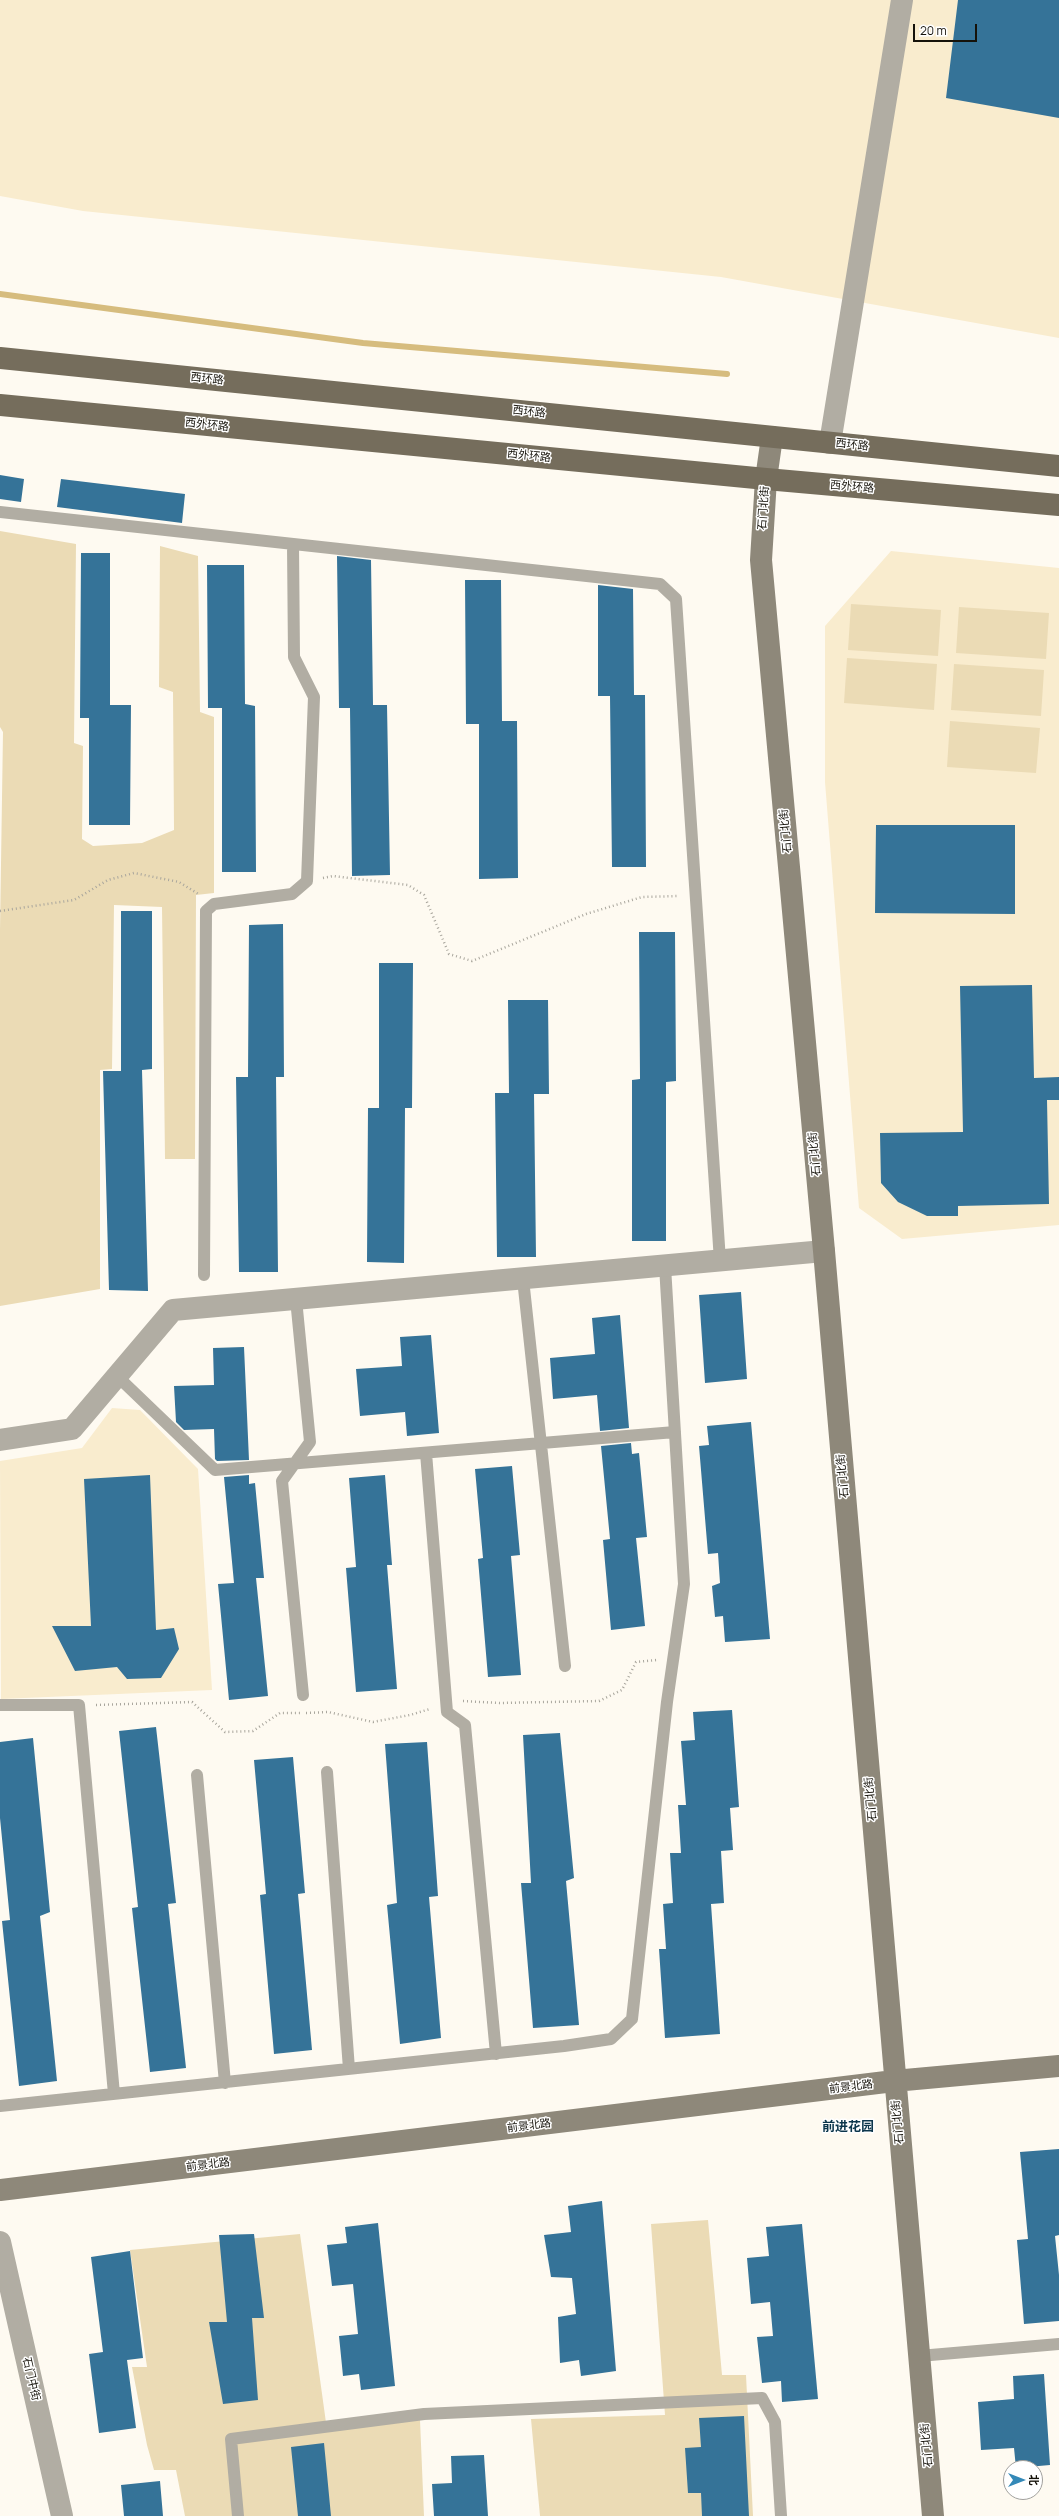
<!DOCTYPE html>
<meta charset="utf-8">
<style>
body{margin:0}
#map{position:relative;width:1059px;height:2516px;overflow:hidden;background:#fefaf1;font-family:Manrope,"Noto Sans SC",sans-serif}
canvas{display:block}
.north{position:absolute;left:1003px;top:2460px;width:40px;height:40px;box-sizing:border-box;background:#fff;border:1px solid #a1a09d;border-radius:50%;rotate:90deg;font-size:11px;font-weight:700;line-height:16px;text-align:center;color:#15120a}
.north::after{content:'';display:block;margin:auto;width:14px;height:18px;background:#3489b8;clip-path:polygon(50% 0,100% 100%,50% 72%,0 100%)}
.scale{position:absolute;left:913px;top:24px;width:64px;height:18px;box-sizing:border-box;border:2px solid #15120a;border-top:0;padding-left:5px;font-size:12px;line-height:14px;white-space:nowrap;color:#15120a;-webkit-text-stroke:3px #fff;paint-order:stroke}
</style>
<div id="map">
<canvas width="1059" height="2516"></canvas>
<div class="north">北</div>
<div class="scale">20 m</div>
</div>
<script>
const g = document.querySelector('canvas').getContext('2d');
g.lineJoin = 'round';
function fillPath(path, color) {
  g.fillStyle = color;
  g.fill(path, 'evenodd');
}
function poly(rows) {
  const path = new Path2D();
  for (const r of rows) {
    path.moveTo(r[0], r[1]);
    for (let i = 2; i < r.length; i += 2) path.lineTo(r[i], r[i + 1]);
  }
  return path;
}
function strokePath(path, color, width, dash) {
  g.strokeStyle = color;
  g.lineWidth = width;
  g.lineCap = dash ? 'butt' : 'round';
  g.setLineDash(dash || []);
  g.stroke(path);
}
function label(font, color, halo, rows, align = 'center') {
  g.font = font + ' Manrope,"Noto Sans SC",sans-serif';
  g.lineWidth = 3;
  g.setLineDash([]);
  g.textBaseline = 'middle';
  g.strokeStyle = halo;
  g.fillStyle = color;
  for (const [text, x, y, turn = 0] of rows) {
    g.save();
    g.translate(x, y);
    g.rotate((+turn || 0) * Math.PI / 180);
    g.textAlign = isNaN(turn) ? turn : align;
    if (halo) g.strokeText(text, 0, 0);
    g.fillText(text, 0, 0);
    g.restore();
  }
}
fillPath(poly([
 [0,0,1059,0,1059,338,721,277,83,211,0,196],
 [891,551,1059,568,1059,1225,902,1239,859,1208,825,782,825,626],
 [112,1408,140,1410,198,1469,212,1690,1,1699,0,1461,82,1448]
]), '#f9ecce');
fillPath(poly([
 [0,531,76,544,74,743,83,746,82,839,93,846,142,843,174,830,173,692,159,687,160,546,198,556,200,712,214,717,214,893,196,895,195,1159,165,1159,162,907,114,905,112,1069,100,1070,100,1289,0,1306,0,930,3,732,0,727],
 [851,604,941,610,938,656,848,650],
 [959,607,1049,613,1046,659,956,653],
 [847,658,937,664,934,710,844,703],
 [954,664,1044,670,1041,716,951,710],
 [950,721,1040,728,1036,773,947,767],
 [708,2220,722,2375,746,2375,753,2516,540,2516,531,2419,665,2415,651,2224],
 [300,2234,327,2430,420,2420,424,2516,185,2516,176,2470,154,2470,147,2445,132,2367,147,2367,130,2250]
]), '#ebdbb5');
strokePath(poly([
 [0,294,363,343,727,374]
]), '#d6bc7e', 6);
fillPath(poly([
 [958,0,1059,0,1059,118,946,98],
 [0,475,24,479,21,502,0,499],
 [61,479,185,494,182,523,57,507],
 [81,553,110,553,110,705,131,705,130,825,89,825,89,718,80,718],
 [337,556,371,560,373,705,387,705,390,875,352,876,350,708,339,708],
 [207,565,244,565,245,704,255,706,256,872,222,872,222,708,208,708],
 [465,580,501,580,502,721,517,721,518,878,479,879,479,724,466,724],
 [598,585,633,589,634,695,645,695,646,867,612,867,610,696,598,696],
 [876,825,1015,825,1015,914,875,913],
 [121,911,152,911,152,1069,142,1070,148,1291,109,1290,103,1071,121,1071],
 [283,924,284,1077,276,1077,278,1272,239,1272,236,1077,248,1077,249,925],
 [639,932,675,932,676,1081,666,1082,666,1241,632,1241,632,1080,640,1079],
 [379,963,413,963,412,1108,405,1108,404,1263,367,1262,368,1108,379,1108],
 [1032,985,1034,1078,1059,1077,1059,1100,1047,1100,1049,1204,958,1206,958,1216,927,1216,898,1202,881,1183,880,1133,963,1132,960,986],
 [508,1000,548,1000,549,1094,534,1094,536,1257,497,1257,495,1093,509,1093],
 [741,1292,747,1379,705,1383,699,1295],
 [620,1315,629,1428,600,1431,597,1395,553,1399,550,1358,595,1354,592,1318],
 [431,1335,439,1433,407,1436,405,1412,360,1416,356,1369,402,1366,400,1337],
 [244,1347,249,1460,217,1461,215,1459,214,1429,184,1430,176,1422,174,1386,214,1385,213,1348],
 [751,1422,770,1639,725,1642,723,1616,715,1617,712,1586,720,1583,718,1553,708,1554,699,1446,709,1445,707,1426],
 [631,1443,632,1454,639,1453,647,1537,636,1538,645,1626,611,1630,603,1540,610,1539,601,1446],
 [512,1466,520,1555,511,1556,521,1675,488,1677,478,1559,483,1558,475,1469],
 [150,1475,156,1630,174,1628,179,1649,161,1678,127,1679,117,1667,75,1671,52,1626,91,1626,84,1479],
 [249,1475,249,1484,255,1483,264,1578,256,1578,268,1696,229,1700,218,1584,234,1583,224,1477],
 [385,1475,392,1565,387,1565,397,1689,356,1692,346,1568,356,1567,349,1478],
 [732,1710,739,1807,730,1808,733,1850,721,1851,724,1903,711,1904,720,2034,665,2038,659,1949,666,1949,663,1904,673,1903,670,1853,681,1853,678,1805,686,1805,681,1741,695,1740,693,1712],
 [156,1727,176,1903,168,1904,186,2068,150,2072,132,1908,138,1907,119,1731],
 [560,1733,574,1878,566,1881,579,2025,533,2028,521,1883,531,1883,523,1735],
 [33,1738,50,1912,40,1916,57,2081,19,2086,2,1921,10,1920,0,1818,0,1742],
 [427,1742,438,1896,429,1897,441,2038,400,2044,387,1905,397,1903,385,1744],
 [293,1757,305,1893,298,1894,312,2050,274,2054,260,1895,266,1894,254,1760],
 [1059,2149,1059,2235,1055,2236,1059,2275,1059,2321,1024,2324,1017,2240,1028,2239,1020,2152],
 [602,2201,616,2371,581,2376,579,2360,560,2363,558,2317,576,2314,572,2278,551,2277,544,2235,571,2232,568,2206],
 [378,2223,395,2386,361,2390,359,2374,343,2376,339,2336,358,2334,353,2284,332,2286,327,2245,347,2243,345,2227],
 [802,2224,818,2399,782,2402,781,2381,762,2383,757,2337,773,2336,770,2302,751,2304,747,2258,769,2256,766,2227],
 [254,2234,264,2318,252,2318,258,2400,223,2404,209,2322,227,2322,219,2235],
 [130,2251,143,2358,127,2360,136,2428,99,2433,89,2354,103,2352,91,2257],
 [1044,2374,1050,2465,1016,2468,1014,2448,981,2450,978,2402,1014,2399,1013,2376],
 [744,2416,749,2516,702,2516,701,2493,688,2493,685,2448,701,2447,699,2418],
 [324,2443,331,2516,298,2516,291,2447],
 [484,2455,488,2516,434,2516,432,2484,452,2483,451,2456],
 [160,2481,163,2516,124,2516,121,2485]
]), '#357398');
strokePath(poly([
 [323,878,333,876,408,885,424,895,449,954,472,961,586,914,642,897,679,896],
 [0,911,74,900,108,880,134,873,179,882,200,895],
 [463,1701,499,1703,599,1701,622,1690,636,1662,657,1660],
 [96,1705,192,1702,225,1732,253,1731,280,1713,301,1713],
 [306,1713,328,1712,373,1722,410,1715,430,1709]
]), '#a9a69d', 2.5, [1, 3]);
strokePath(poly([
 [0,512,660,584,676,599,720,1261],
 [204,1275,206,911,214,904,292,894,307,881,314,697,294,657,293,545],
 [523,1279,565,1666],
 [296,1299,310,1442,282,1481,303,1695],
 [117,1376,215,1470,675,1432],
 [426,1453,447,1712,465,1725,496,2054],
 [0,1705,79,1705,114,2094],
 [327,1772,349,2069],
 [197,1775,225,2083],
 [0,2106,564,2046,611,2039,632,2019,667,1702,684,1584,665,1266],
 [919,2356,1059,2344],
 [238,2516,231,2439,424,2414,762,2398,775,2422,781,2516]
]), '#b1ada3', 12);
strokePath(poly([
 [830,443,902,0],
 [0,1440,72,1429,173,1310,824,1251],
 [0,2242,62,2516]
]), '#b1ada3', 22);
strokePath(poly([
 [772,437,766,479,761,560,824,1251,933,2516],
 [0,2190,894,2081,1059,2066]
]), '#8e887a', 22);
strokePath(poly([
 [0,358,1059,466],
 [0,405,766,479,1059,505]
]), '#756d5c', 22);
label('11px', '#15120a', '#fff', [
 ["西环路",207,379,6],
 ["西环路",529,412,6],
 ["西外环路",207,425,6],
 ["西环路",852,445,6],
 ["西外环路",529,456,6],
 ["西外环路",852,487,5],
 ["石门北街",764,508,-86],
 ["石门北街",786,831,-95],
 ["石门北街",815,1154,-95],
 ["石门北街",843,1476,-95],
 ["石门北街",871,1799,-95],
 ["前景北路",851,2087,-7],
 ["石门北街",898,2122,-95],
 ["前景北路",529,2126,-7],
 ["前景北路",208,2165,-7],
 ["石门中街",31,2379,77],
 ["石门北街",927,2445,-95]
]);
label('bold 13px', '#0c364c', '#fff', [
 ["前进花园",848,2127]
]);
</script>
